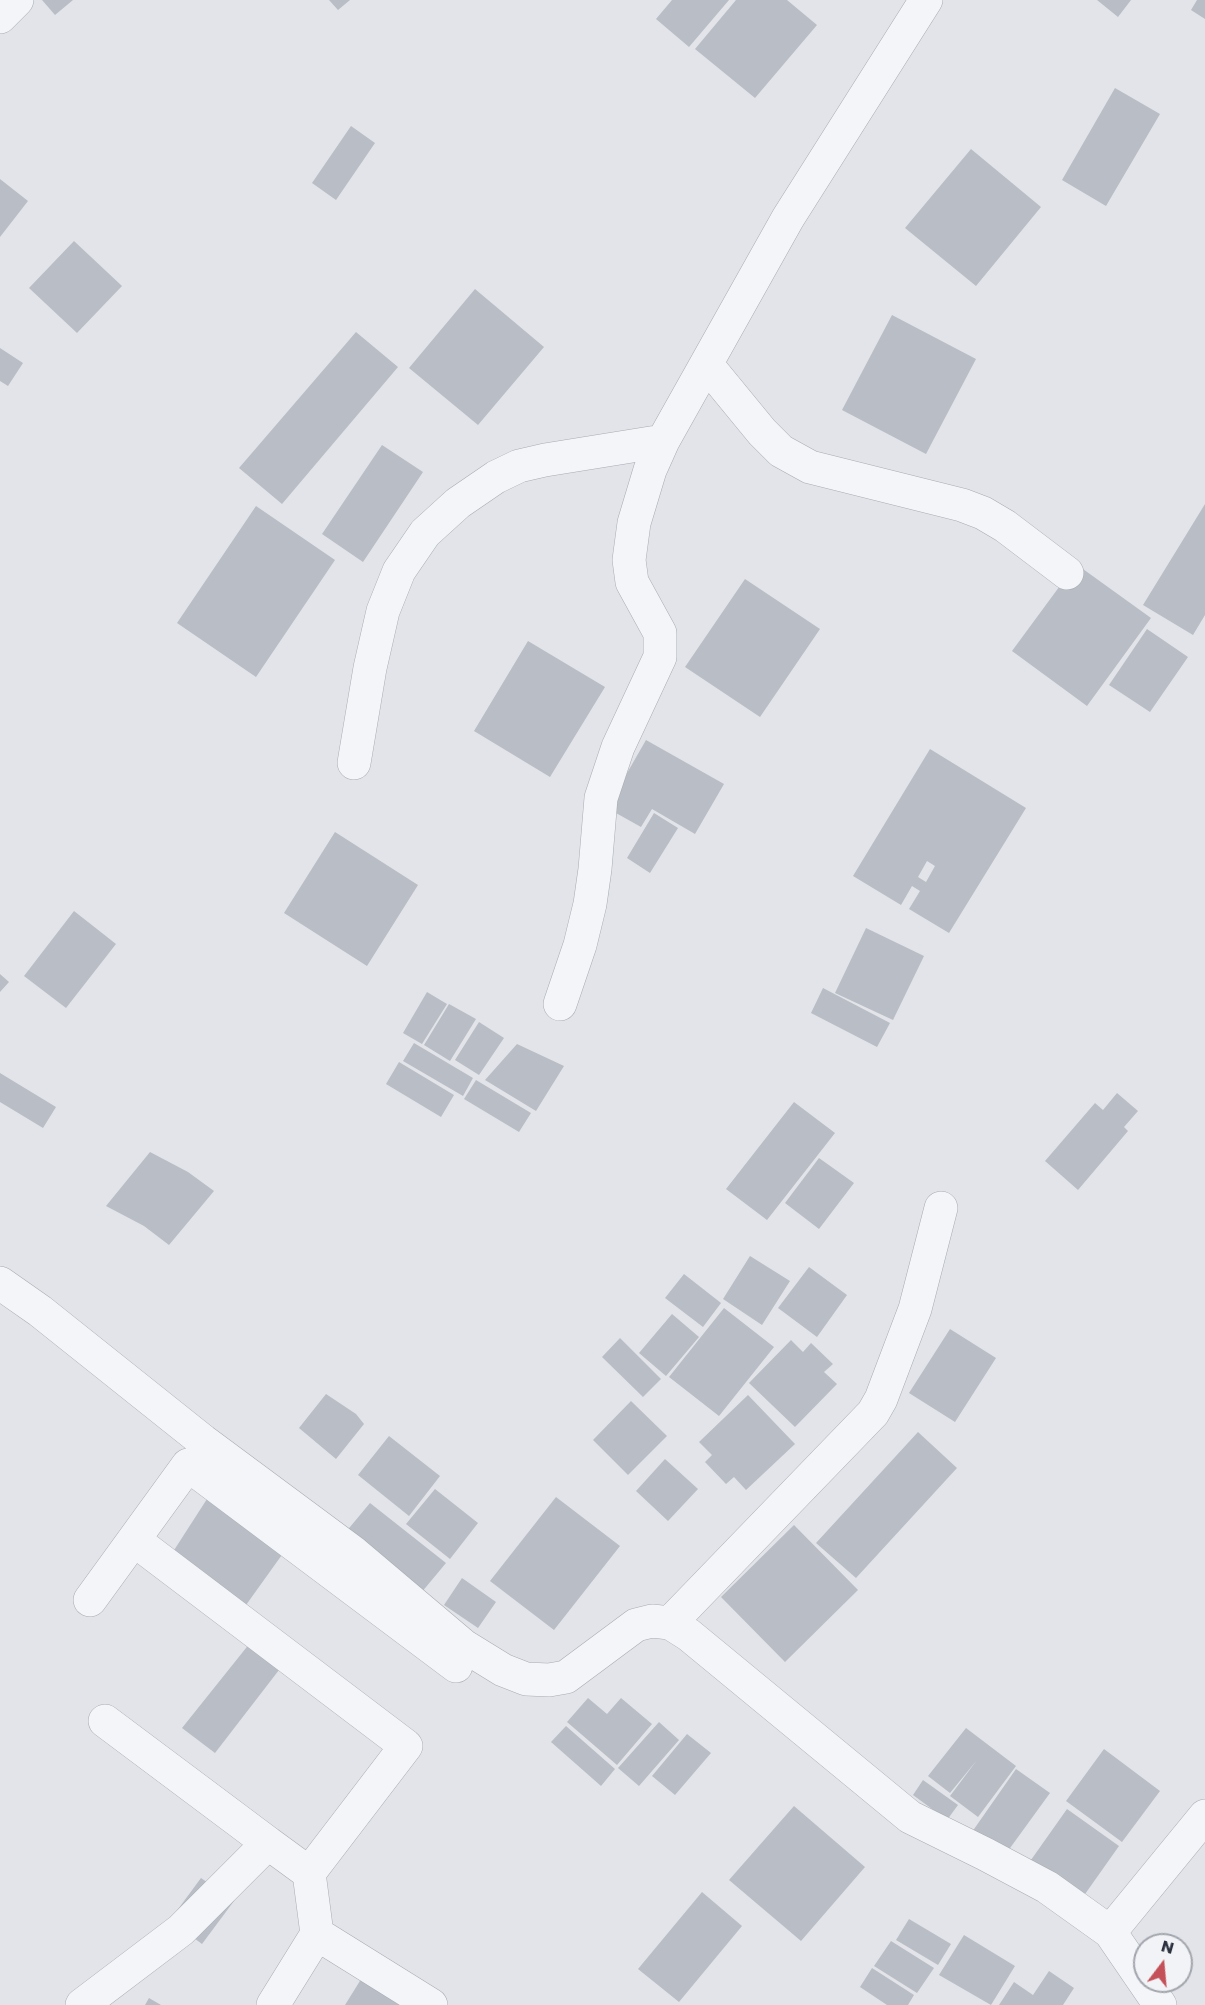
<!DOCTYPE html>
<style>
body{margin:0}
#map{position:relative;width:1205px;height:2005px;overflow:hidden;background:#e2e4e9;font-family:Poppins,sans-serif}
canvas{display:block}
.north{position:absolute;left:1133px;top:1933px;width:60px;height:60px;box-sizing:border-box;background:#f1f3f6;border:2px solid #a2a5ad;border-radius:50%;rotate:16deg;font-size:16px;font-weight:700;line-height:24px;text-align:center;color:#2b313f}
.north::after{content:'';display:block;margin:auto;width:21px;height:27px;background:#c45159;clip-path:polygon(50% 0,100% 100%,50% 72%,0 100%)}
</style>
<div id="map">
<canvas width="1205" height="2005"></canvas>
<div class="north">N</div>
</div>
<script>
const g = document.querySelector('canvas').getContext('2d');
g.lineJoin = 'round';
function fillPath(path, color) {
  g.fillStyle = color;
  g.fill(path, 'evenodd');
}
function poly(rows) {
  const path = new Path2D();
  for (const r of rows) {
    path.moveTo(r[0], r[1]);
    for (let i = 2; i < r.length; i += 2) path.lineTo(r[i], r[i + 1]);
  }
  return path;
}
function strokePath(path, color, width, dash) {
  g.strokeStyle = color;
  g.lineWidth = width;
  g.lineCap = dash ? 'butt' : 'round';
  g.setLineDash(dash || []);
  g.stroke(path);
}
fillPath(poly([
 [42,0,73,0,55,15],
 [329,0,350,0,338,10],
 [672,0,729,0,689,47,656,19],
 [736,0,787,0,817,25,755,98,695,49],
 [1097,0,1131,0,1118,17],
 [1197,0,1205,0,1205,19,1191,10],
 [1115,88,1160,114,1106,206,1062,180],
 [351,126,375,143,336,200,312,183],
 [971,149,1041,207,976,286,905,228],
 [0,179,28,201,0,237],
 [74,241,122,286,77,333,29,288],
 [475,289,544,347,478,425,409,368],
 [892,315,976,359,926,454,842,410],
 [356,332,398,367,282,504,239,468],
 [0,348,23,363,8,386,0,381],
 [382,445,423,472,363,562,322,534],
 [1205,504,1205,615,1193,635,1143,605],
 [256,506,335,560,256,677,177,623],
 [1076,564,1151,618,1087,706,1012,651],
 [745,579,820,629,760,717,685,667],
 [1147,629,1188,657,1150,712,1109,685],
 [528,641,605,687,550,777,474,731],
 [646,740,724,784,695,834,652,809,641,827,607,808],
 [930,749,1026,808,949,933,909,909,920,891,912,886,901,905,853,876],
 [927,861,935,866,926,882,918,877],
 [654,813,678,828,650,873,627,858],
 [335,832,418,885,367,966,284,913],
 [74,911,116,944,66,1008,24,976],
 [866,928,924,956,893,1020,835,993],
 [0,974,9,982,0,992],
 [823,988,890,1023,877,1047,811,1013],
 [427,992,447,1004,422,1044,403,1033],
 [449,1004,476,1019,450,1061,424,1045],
 [479,1022,504,1038,479,1075,455,1060],
 [414,1043,473,1078,463,1096,403,1061],
 [517,1044,564,1066,536,1111,485,1080],
 [399,1062,454,1095,441,1117,386,1084],
 [0,1073,56,1107,43,1128,0,1102],
 [476,1080,531,1113,519,1132,464,1099],
 [1117,1093,1138,1111,1124,1127,1128,1131,1078,1190,1045,1161,1095,1103,1103,1110],
 [794,1102,835,1133,767,1220,726,1189],
 [150,1152,188,1172,214,1191,169,1245,144,1226,106,1206],
 [819,1158,854,1183,819,1229,785,1203],
 [750,1256,790,1281,762,1325,723,1299],
 [809,1267,847,1295,817,1337,778,1308],
 [684,1274,721,1303,703,1327,665,1298],
 [724,1308,774,1347,719,1416,669,1377],
 [672,1314,699,1337,666,1376,639,1353],
 [950,1329,996,1358,955,1422,909,1393],
 [620,1338,661,1379,643,1397,602,1357],
 [791,1340,803,1352,811,1343,833,1364,824,1372,837,1384,795,1427,749,1383],
 [326,1394,356,1414,364,1424,336,1459,299,1428],
 [748,1395,795,1444,746,1490,734,1477,726,1484,705,1462,712,1455,699,1442],
 [631,1401,667,1436,628,1475,593,1440],
 [918,1432,957,1468,856,1578,816,1543],
 [389,1436,440,1476,409,1516,358,1475],
 [665,1459,698,1489,668,1521,636,1491],
 [435,1489,478,1523,450,1559,406,1524],
 [556,1497,620,1546,554,1630,490,1581],
 [207,1499,284,1552,241,1612,169,1558],
 [370,1503,446,1563,421,1593,345,1533],
 [794,1525,858,1590,785,1662,721,1597],
 [462,1578,496,1602,478,1628,444,1605],
 [250,1643,279,1670,215,1753,182,1728],
 [588,1698,607,1714,621,1698,652,1724,617,1765,567,1722],
 [659,1722,679,1740,639,1786,618,1768],
 [566,1726,615,1769,601,1786,551,1742],
 [966,1728,1016,1766,978,1817,950,1796,977,1760,950,1793,928,1776],
 [687,1734,711,1753,675,1795,652,1776],
 [1104,1749,1160,1791,1122,1842,1066,1801],
 [1016,1769,1050,1793,1005,1855,972,1832],
 [923,1780,958,1805,947,1820,913,1795],
 [794,1806,865,1867,801,1941,729,1880],
 [1067,1809,1119,1846,1078,1904,1026,1867],
 [201,1878,234,1901,202,1944,170,1920],
 [702,1892,742,1926,679,2002,638,1969],
 [909,1919,951,1944,938,1965,896,1940],
 [964,1935,1015,1966,991,2005,939,1975],
 [891,1941,934,1968,917,1993,874,1966],
 [872,1968,914,1995,908,2005,887,2005,860,1987],
 [1049,1971,1074,1988,1063,2005,999,2005,1014,1982,1033,1995],
 [363,1976,410,2005,345,2005],
 [149,1998,161,2005,145,2005]
]), '#b9bdc5');
const minor = poly([
 [0,17,17,0],
 [707,365,762,432,781,451,810,467,962,505,983,513,1005,526,1067,573],
 [354,763,370,668,383,611,399,571,425,533,458,503,496,477,519,466,545,460,663,441],
 [560,1004,580,945,590,904,595,869,601,798,618,747,660,657,660,633,632,582,629,560,634,523,650,470,663,441,788,218,926,0],
 [0,1283,40,1311,203,1441,354,1553,464,1646,503,1670,526,1679,549,1680,566,1677,636,1625,652,1621,670,1623,689,1635,910,1817,985,1854,1047,1887,1110,1932,1160,2005],
 [90,1600,188,1465,456,1666],
 [670,1623,873,1413,881,1399,915,1309,941,1208],
 [105,1721,268,1843],
 [309,1873,317,1934],
 [1110,1932,1205,1816],
 [82,2005,181,1930,268,1843,309,1873,406,1746,134,1540],
 [273,2005,317,1934,431,2005]
]);
strokePath(minor, '#a7abb3', 34);
strokePath(minor, '#f4f5f8', 33);
</script>
